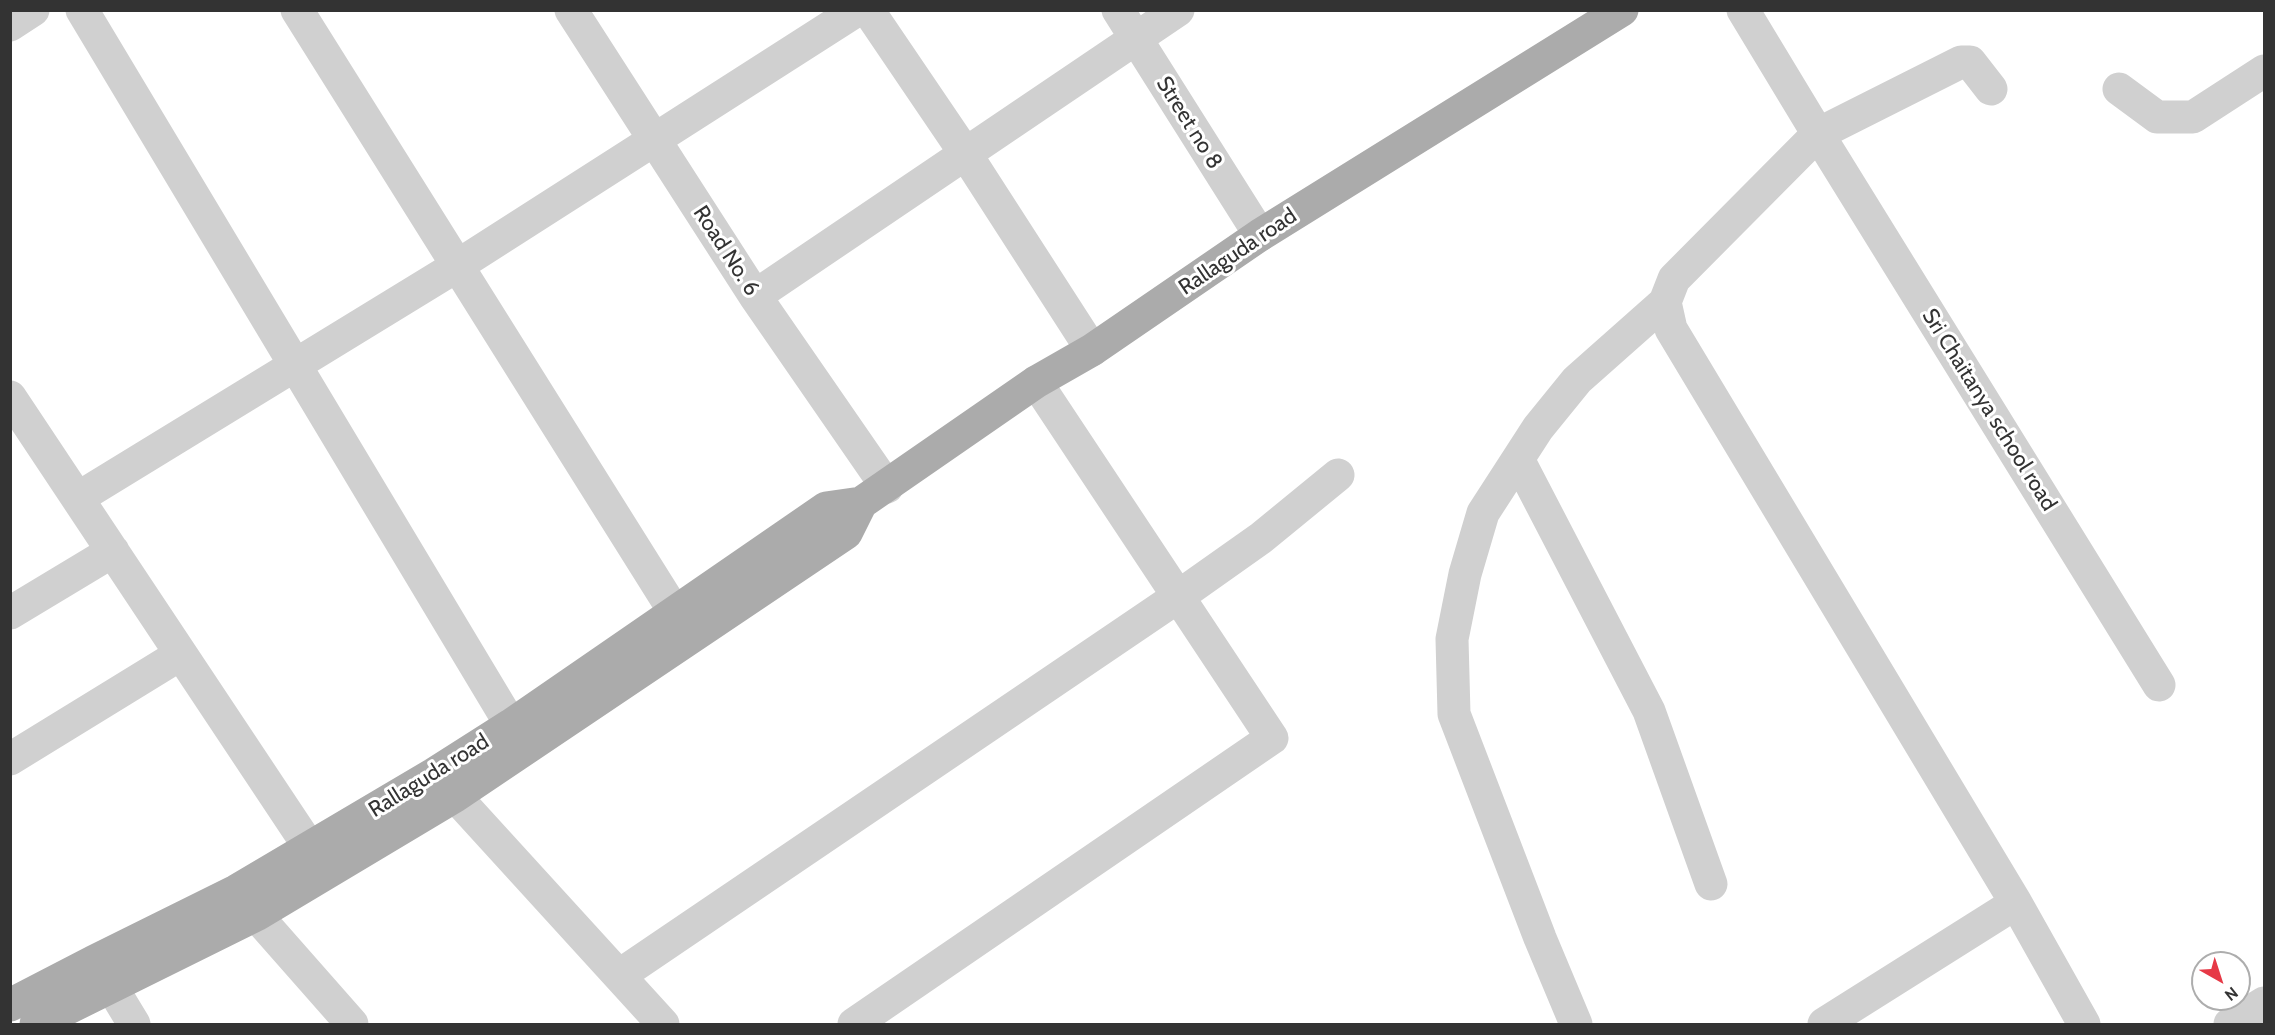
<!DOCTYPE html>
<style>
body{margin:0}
#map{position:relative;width:2275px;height:1035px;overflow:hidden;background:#fff;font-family:Cabin,sans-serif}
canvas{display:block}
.frame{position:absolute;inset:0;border:12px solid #333;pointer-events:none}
.north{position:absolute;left:2191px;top:951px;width:60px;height:60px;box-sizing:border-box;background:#fff;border:2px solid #adadad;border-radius:50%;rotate:141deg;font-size:16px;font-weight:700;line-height:24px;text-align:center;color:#333}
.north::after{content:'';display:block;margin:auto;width:21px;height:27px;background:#e63946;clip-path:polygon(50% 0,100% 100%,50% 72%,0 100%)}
</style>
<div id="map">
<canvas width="2275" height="1035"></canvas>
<div class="frame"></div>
<div class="north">N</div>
</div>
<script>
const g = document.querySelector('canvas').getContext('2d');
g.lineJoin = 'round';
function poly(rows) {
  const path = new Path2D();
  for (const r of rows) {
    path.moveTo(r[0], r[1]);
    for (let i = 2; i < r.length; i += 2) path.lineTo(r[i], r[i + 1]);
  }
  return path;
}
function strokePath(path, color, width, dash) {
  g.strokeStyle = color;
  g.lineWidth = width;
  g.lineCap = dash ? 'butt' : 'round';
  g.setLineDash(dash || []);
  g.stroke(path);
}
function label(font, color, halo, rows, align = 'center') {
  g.font = font + ' Cabin,sans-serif';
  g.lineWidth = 6;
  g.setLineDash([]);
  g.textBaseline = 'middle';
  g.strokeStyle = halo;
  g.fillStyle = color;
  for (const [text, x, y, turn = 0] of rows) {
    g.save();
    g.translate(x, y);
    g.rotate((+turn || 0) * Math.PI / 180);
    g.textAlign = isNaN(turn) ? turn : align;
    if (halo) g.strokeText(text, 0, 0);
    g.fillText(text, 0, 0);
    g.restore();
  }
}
strokePath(poly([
 [82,10,511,725],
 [297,10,674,611],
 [571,10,755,296,887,487],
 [868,10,965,153,1092,350],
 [1118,10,1260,235],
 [1743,10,1818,134,1674,279,1665,302,1671,329,2016,903,2084,1024],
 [10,25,33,10],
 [1991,89,1970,62,1961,62,1818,134,2159,685],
 [2119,89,2157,117,2193,117,2264,71],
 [755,296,1178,10],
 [10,397,310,848],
 [1518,459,1649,711,1711,884],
 [78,498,457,266,857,10],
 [10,613,113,551],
 [10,759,181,654],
 [455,796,663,1024],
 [256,915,352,1024],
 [620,975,1179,596,1261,538,1338,475],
 [111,986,134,1024],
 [854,1024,1272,738,1036,382],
 [1576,1024,1540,938,1454,714,1452,639,1465,574,1483,513,1538,428,1577,380,1665,302],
 [1824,1024,2016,903],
 [2230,1024,2264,1003]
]), '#d0d0d0', 33);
strokePath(poly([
 [10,1005,95,961,236,891,434,774,511,725,826,508,861,503,1036,382,1092,350,1260,235,1622,10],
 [36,1024,256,915,455,796,846,533,861,503]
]), '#ababab', 33);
label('22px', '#333', '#fff', [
 ["Street no 8",1189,123,58],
 ["Road No. 6",726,251,57],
 ["Rallaguda road",1238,252,-34],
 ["Sri Chaitanya school road",1989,410,58],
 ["Rallaguda road",429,776,-32]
]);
</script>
